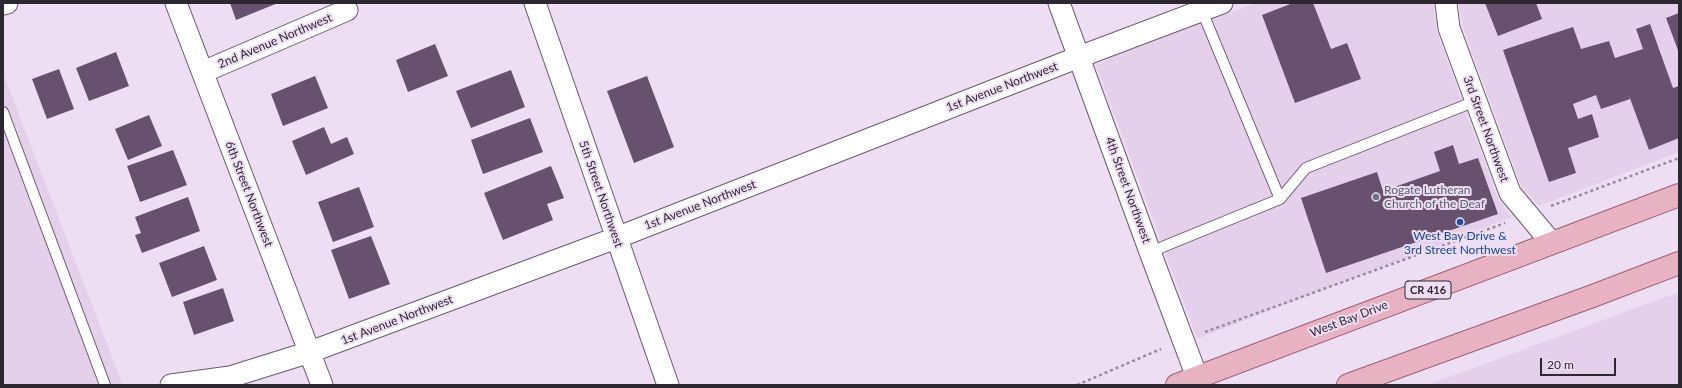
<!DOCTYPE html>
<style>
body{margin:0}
#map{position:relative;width:1682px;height:388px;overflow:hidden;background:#eedef3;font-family:Lato,sans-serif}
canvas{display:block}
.frame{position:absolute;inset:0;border:4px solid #2d272f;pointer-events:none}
.scale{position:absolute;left:1540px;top:358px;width:76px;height:18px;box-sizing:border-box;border:2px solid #2d272f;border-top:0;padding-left:5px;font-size:12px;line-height:14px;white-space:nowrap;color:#2d272f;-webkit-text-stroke:3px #eedef3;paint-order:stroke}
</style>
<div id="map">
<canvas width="1682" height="388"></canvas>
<div class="frame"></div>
<div class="scale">20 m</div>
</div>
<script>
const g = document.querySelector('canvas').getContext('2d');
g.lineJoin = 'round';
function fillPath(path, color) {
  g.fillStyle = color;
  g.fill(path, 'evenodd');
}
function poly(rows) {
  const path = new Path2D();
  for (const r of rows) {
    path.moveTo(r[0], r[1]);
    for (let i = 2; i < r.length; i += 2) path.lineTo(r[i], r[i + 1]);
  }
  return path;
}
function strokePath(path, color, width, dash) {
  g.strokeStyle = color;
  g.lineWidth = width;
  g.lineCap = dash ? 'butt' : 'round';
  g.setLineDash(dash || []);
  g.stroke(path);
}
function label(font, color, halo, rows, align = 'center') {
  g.font = font + ' Lato,sans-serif';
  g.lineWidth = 4;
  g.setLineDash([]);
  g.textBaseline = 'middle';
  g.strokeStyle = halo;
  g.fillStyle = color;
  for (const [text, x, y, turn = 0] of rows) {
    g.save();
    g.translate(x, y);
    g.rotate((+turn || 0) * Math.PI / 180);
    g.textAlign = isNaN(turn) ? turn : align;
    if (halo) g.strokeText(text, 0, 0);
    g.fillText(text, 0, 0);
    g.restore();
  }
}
fillPath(poly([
 [1256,3,1433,3,1437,32,1498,198,1512,217,1197,339,1096,65,1116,55],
 [1459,3,1679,3,1679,152,1539,206,1521,186,1462,25],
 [3,73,122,383,118,385,3,385],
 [1679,292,1679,385,1427,385]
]), '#e5d0ec');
fillPath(poly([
 [230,3,278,3,236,20],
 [1293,3,1313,3,1331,49,1347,43,1361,79,1295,103,1262,15],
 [1485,3,1536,3,1542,19,1498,36],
 [1679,13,1679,53,1666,18],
 [1650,24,1673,88,1679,86,1679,138,1649,150,1628,93,1630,99,1601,109,1596,95,1573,104,1578,119,1592,114,1599,137,1568,148,1576,173,1549,182,1503,50,1573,27,1581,49,1609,41,1615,58,1643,49,1636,29],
 [435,44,448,76,408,92,396,60],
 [116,52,129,86,89,101,76,68],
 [59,69,74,109,47,119,32,79],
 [511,70,525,107,471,128,456,91],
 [315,76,328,108,283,126,271,94],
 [647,76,674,147,634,163,607,91],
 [149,115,162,146,128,160,115,129],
 [530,118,543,152,483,174,471,140],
 [324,127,331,144,347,137,354,154,306,175,292,141],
 [1453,145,1459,164,1478,158,1498,214,1326,273,1301,198,1377,172,1383,191,1440,171,1434,152],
 [173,150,187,185,140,202,127,166],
 [551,166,564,198,547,204,553,220,503,240,484,193],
 [359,187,374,227,333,242,318,202],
 [188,197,200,231,142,253,135,235,141,233,135,217],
 [371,236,390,284,349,299,331,250],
 [204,246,217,280,172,297,159,263],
 [223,288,234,321,194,335,183,302]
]), '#67516e');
const service = poly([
 [1202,11,1280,199],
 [3,112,105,385],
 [1150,252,1280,199,1306,168,1476,101]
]);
const minor = poly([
 [176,3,322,385],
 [535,3,668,385],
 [1059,3,1150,252,1200,385],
 [1446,3,1449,28,1510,193,1551,242],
 [3,4,7,3],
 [203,72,347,10],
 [171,385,230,377,310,352,616,238,1079,57,1222,3]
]);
const primary = poly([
 [1177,385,1679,195],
 [1348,385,1590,297,1679,263]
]);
strokePath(service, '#695b6d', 12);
strokePath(minor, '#695b6d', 23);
strokePath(primary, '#9c6075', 24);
strokePath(poly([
 [1551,206,1679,158],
 [1205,332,1505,223],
 [1077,385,1161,349]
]), '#988c9b', 2.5, [3, 3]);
strokePath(service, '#fff', 10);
strokePath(minor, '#fff', 21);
strokePath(primary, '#e7b2c2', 22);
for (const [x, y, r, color] of [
 [1376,197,4,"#6b7280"],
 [1460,222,4,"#1a4fb4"]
]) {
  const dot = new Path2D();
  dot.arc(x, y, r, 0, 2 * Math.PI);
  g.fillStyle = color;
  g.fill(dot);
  strokePath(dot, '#eedef3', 1.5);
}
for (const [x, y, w] of [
 [1428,290,46]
]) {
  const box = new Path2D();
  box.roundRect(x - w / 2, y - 9, w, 18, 3);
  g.fillStyle = '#eedef3';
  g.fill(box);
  strokePath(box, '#2d272f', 1);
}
label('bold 11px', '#2d272f', null, [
 ["CR 416",1428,290]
]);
label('12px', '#2d272f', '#eedef3', [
 ["2nd Avenue Northwest",275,41,-23],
 ["1st Avenue Northwest",1002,87,-21],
 ["3rd Street Northwest",1486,129,70],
 ["4th Street Northwest",1128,190,70],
 ["6th Street Northwest",249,194,69],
 ["5th Street Northwest",601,194,71],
 ["1st Avenue Northwest",700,205,-21],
 ["West Bay Drive",1349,319,-21],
 ["1st Avenue Northwest",397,320,-21]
]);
label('12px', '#5b616d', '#eedef3', [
 ["Rogate Lutheran",1384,190],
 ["Church of the Deaf",1384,204]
], 'left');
label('12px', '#164399', '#eedef3', [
 ["West Bay Drive &",1460,236],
 ["3rd Street Northwest",1460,250]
]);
</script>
